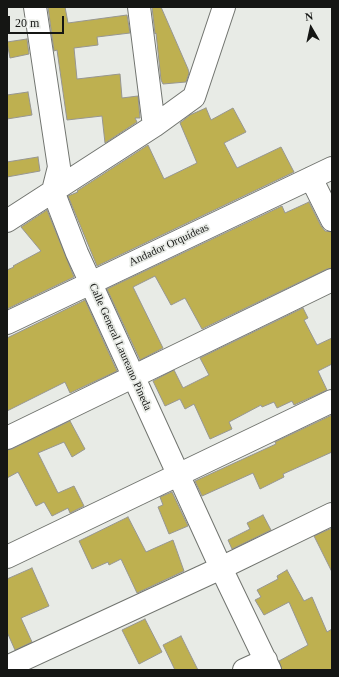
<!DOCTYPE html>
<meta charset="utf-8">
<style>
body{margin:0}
#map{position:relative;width:339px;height:677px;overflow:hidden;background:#e8ebe6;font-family:"Times New Roman",serif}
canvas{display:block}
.frame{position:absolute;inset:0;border:8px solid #151614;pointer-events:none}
.north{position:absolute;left:291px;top:8px;width:40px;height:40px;-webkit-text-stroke:3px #e8ebe6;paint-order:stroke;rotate:351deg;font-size:11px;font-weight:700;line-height:16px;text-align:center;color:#151614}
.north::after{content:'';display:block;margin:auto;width:14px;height:18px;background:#151614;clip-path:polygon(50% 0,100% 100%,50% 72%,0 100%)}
.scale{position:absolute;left:8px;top:16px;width:56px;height:18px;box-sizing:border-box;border:2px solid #151614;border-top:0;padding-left:5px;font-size:12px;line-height:14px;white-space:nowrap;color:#151614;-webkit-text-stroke:3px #e8ebe6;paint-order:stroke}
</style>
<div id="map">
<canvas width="339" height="677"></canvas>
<div class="frame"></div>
<div class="north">N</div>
<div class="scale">20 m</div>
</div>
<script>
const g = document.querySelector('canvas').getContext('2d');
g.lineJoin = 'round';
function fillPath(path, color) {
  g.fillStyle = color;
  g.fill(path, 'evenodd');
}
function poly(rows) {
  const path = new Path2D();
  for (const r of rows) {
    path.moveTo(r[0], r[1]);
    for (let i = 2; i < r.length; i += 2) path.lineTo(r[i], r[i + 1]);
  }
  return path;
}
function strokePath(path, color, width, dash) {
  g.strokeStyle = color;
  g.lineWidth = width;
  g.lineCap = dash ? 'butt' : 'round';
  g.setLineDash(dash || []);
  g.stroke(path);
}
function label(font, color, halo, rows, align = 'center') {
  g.font = font + ' "Times New Roman",serif';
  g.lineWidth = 3.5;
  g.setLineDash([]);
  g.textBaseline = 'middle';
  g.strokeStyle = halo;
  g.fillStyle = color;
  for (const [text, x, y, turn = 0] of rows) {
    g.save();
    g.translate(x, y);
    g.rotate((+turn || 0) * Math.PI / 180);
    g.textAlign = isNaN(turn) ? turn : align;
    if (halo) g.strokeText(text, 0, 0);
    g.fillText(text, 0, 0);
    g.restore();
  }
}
const building = poly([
 [48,7,65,7,68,23,127,15,130,33,97,37,98,45,74,48,77,79,120,74,122,98,138,96,140,118,135,118,137,122,105,143,102,116,67,120,57,50,54,51,48,7],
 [152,7,161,7,188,69,189,73,186,82,163,84,161,80,156,33,155,34,152,7],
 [27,39,29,54,10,58,7,42,27,39],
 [28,92,32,115,7,119,7,95,28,92],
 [206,108,211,120,233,108,246,132,224,143,237,168,281,147,294,172,97,266,68,196,78,192,77,191,148,145,164,179,197,163,180,123,190,115,206,108],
 [38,157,40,171,7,177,7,162,38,157],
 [309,202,321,226,325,231,332,232,332,268,327,269,202,329,185,298,171,305,155,276,133,287,163,348,140,360,107,289,282,206,285,213,309,202],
 [47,210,74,277,7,309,7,270,14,267,13,266,41,251,21,227,47,210],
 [85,300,117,371,70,393,65,382,7,411,7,338,85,300],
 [303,308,308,318,304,320,317,345,332,338,332,364,318,371,327,390,294,405,292,401,277,408,274,402,262,407,261,405,229,422,232,429,210,439,194,404,185,409,180,399,165,406,153,381,174,370,183,388,209,375,200,358,303,308],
 [332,415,332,452,283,474,284,477,260,489,253,473,202,496,195,481,276,444,275,442,332,415],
 [70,421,85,449,72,457,64,442,38,453,58,493,74,486,84,506,70,513,68,508,52,516,44,502,36,506,18,472,7,478,7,450,12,449,70,421],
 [172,492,188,526,169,534,158,507,163,505,160,497,172,492],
 [263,515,271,530,232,549,228,540,250,529,247,523,263,515],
 [128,517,146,552,173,540,184,571,137,593,121,559,109,565,108,562,92,569,79,541,128,517],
 [332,528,332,572,314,536,332,528],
 [32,568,49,606,21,618,32,642,15,650,7,632,7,579,32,568],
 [287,570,304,601,312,597,327,632,332,629,332,670,282,670,279,661,308,645,289,602,264,615,255,600,261,597,257,590,278,579,277,576,287,570],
 [145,619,162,652,139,664,122,630,145,619],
 [181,636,198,670,175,670,163,645,181,636]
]);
fillPath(building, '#beb050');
strokePath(building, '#979691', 1);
const minor = poly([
 [35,7,59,167,53,191,77,253,221,568,270,670],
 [139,7,154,126],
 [311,178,332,220],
 [7,221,154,126,194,97,224,7],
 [7,323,332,168],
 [7,438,332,280],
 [7,557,332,401],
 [7,667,221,568,332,514],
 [244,670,266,660]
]);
strokePath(minor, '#71746f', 24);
strokePath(minor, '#fff', 22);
label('11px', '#151614', '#e8ebe6', [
 ["Andador Orquídeas",169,245,-25],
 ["Calle General Laureano Pineda",120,347,66]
]);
</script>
